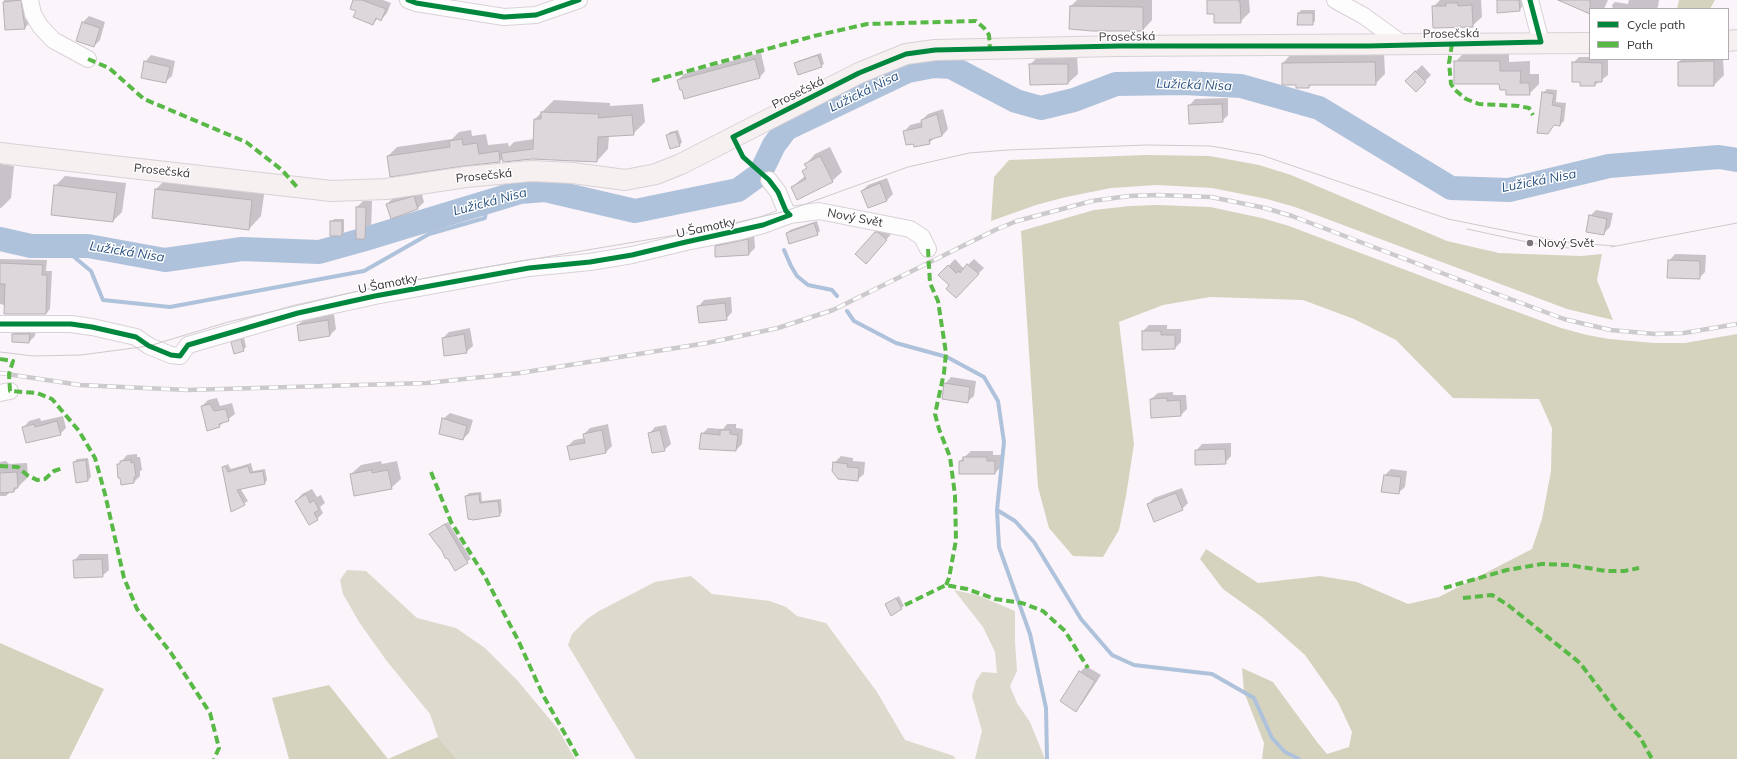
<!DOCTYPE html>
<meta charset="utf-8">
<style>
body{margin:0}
#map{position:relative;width:1737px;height:759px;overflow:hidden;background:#fbf4fa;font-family:Mulish,sans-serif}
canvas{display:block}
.legend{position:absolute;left:1589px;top:8px;width:140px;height:52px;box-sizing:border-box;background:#fff;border:1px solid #b0aeaf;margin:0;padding:5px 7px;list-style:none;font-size:12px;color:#393438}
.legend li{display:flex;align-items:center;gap:8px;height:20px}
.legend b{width:20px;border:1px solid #b0aeaf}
</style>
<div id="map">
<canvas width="1737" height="759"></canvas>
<ul class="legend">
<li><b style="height:5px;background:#00873e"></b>Cycle path</li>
<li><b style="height:5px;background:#58b947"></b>Path</li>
</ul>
</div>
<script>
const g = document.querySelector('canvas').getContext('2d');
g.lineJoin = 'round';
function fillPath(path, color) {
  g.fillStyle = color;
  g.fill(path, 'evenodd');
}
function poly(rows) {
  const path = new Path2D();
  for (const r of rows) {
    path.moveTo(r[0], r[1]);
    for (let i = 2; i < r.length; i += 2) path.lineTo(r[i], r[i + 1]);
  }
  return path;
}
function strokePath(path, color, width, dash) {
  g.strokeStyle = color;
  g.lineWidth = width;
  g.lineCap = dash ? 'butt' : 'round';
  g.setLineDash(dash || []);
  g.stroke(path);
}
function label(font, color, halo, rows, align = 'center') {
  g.font = font + ' Mulish,sans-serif';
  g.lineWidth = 3;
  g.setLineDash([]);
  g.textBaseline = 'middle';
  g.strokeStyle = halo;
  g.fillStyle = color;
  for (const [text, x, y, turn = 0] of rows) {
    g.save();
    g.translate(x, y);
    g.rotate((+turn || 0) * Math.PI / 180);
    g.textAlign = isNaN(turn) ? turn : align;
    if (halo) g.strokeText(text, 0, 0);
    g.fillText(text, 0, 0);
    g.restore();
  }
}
fillPath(poly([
 [347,570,366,571,417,618,456,628,485,648,517,680,558,729,575,759,457,759,438,737,430,714,386,660,359,622,343,594,340,580],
 [691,576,712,594,770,601,786,607,797,616,826,623,877,692,905,740,954,756,955,759,636,759,568,645,572,634,587,619,599,611,655,582],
 [954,590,977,595,1015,611,1015,642,1017,671,1010,686,1017,703,1030,722,1045,759,975,759,982,731,972,696,976,681,982,672,997,673,995,652,983,627]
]), '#dcdacd');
fillPath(poly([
 [1679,0,1715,0,1710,9,1677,9],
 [1147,155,1210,156,1259,165,1291,175,1447,241,1499,253,1581,256,1602,254,1597,280,1613,320,1567,309,1295,207,1267,199,1212,188,1157,185,1111,188,1066,197,1036,205,991,221,994,177,1009,160],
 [1157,205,1210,207,1262,218,1289,226,1493,303,1561,328,1587,335,1609,339,1654,343,1685,343,1737,334,1737,759,1262,759,1264,743,1244,692,1242,668,1273,682,1317,742,1327,754,1349,747,1352,732,1338,702,1305,655,1262,617,1223,589,1200,559,1206,549,1258,583,1320,576,1357,582,1408,604,1439,597,1532,549,1542,519,1551,471,1552,428,1539,399,1453,398,1396,340,1354,319,1303,300,1210,297,1163,305,1119,322,1134,444,1126,496,1119,530,1103,557,1073,556,1049,528,1038,487,1021,231,1094,210,1130,206],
 [0,643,104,689,69,759,0,759],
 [329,685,388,759,438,737,457,759,289,759,272,698]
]), '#d5d3be');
fillPath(poly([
 [4,0,28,0,31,21,25,28,6,29],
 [354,0,383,0,391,3,387,13,381,20,378,18,373,24,357,10],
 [1077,0,1152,0,1152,20,1143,30,1071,6],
 [1208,0,1249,0,1250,12,1240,22,1215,12],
 [1440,0,1481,0,1482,17,1472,26,1433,7],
 [1498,0,1525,0,1525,4,1519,10],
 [1574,0,1608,0,1604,9,1590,9,1590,12],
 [1629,0,1659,0,1658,7,1656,9,1613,9,1612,5,1615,2,1628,4],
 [1301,10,1315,10,1315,21,1312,24,1299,13],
 [89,16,105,22,100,40,94,46,82,23],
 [1465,52,1509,52,1509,62,1530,61,1530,74,1539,74,1539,84,1529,94,1507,89,1500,83,1455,62],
 [761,53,765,71,759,78,678,80,684,74],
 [821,53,824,64,821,66,795,64,798,61],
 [1292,53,1384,53,1385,74,1375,84,1312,84,1309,87,1297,84,1283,63],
 [151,55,175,61,172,76,165,82,145,62],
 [1039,55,1077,55,1078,74,1068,83,1031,84,1030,65],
 [1579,57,1590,57,1590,59,1608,59,1608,75,1595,85,1581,81,1573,63],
 [1682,59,1723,59,1724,75,1714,85,1679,85,1679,62],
 [1422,65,1431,75,1416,90,1406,81],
 [1547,89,1557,90,1556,102,1566,103,1564,121,1560,125,1555,124,1547,133,1543,93],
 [1228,98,1228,115,1222,121,1189,106,1195,99],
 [554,100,610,103,610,106,643,104,645,122,633,134,609,135,608,149,597,161,532,158,503,158,500,161,464,165,388,156,397,147,452,139,459,132,471,130,472,136,486,134,488,145,508,143,509,147,514,142,534,139,535,119],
 [943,109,948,129,942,136,935,137,929,143,913,143,904,132,910,125,922,122,922,120,928,114],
 [678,130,682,142,680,145,667,135,670,132],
 [830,147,842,172,832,181,792,187,805,176,803,171,807,167,806,164,815,154],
 [0,164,14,166,11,198,1,208,0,208],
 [65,176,126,183,122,212,113,221,55,186],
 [169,176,265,188,261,216,249,229,153,217,156,189],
 [887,178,893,194,887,200,862,191,868,185],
 [421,191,424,202,418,208,392,218,387,204,393,198],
 [363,201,372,201,371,232,365,238,357,238,357,207],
 [1596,210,1613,213,1610,227,1603,234,1590,216],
 [334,219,344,219,344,232,341,235,331,222],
 [817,221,820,231,817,234,787,233,790,230],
 [882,226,892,233,872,256,875,232],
 [754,234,755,248,749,254,716,246,722,240],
 [1675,254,1706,255,1705,272,1699,278,1669,261],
 [0,259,47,260,46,271,52,271,50,309,46,314,0,304],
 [955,259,963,268,965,266,966,267,974,259,984,268,956,296,951,285,940,275],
 [731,297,732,312,726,319,698,307,704,300],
 [334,314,336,329,330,335,300,340,298,325,304,319],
 [1149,325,1167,325,1167,329,1181,329,1181,342,1175,348,1143,331],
 [19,328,36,328,35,336,29,342,13,341,13,334],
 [470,328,473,346,466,352,443,338,449,332],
 [244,337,246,347,243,350,232,343,235,340],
 [951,377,976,381,974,396,967,402,945,384],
 [1173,392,1173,395,1186,395,1187,409,1181,415,1151,399,1158,393],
 [217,398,220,406,232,403,235,414,219,426,202,406,208,400],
 [450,413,473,420,469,433,463,439,443,419],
 [63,416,66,428,60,434,23,428,29,421,40,418,41,421],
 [608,424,612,446,606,452,568,446,574,440,585,438,584,434,590,428],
 [727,424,736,424,736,428,743,429,742,444,736,450,702,434,708,428,723,429],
 [666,425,671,444,664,450,649,434,655,427],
 [1231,443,1231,456,1225,463,1196,451,1202,444],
 [971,451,993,451,993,455,1001,455,1001,467,995,473,960,473,960,461],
 [137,454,137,457,140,457,142,470,140,471,140,476,134,482,118,465,127,455],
 [841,456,853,458,853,461,865,462,864,474,857,480,834,463],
 [88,458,91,477,88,480,74,462,77,459],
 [6,461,9,464,27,463,28,477,14,491,11,491,6,496,0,496,0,462],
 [381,461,382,464,397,461,401,479,391,488,351,474,361,465],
 [251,463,253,471,265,469,267,480,265,483,240,488,248,501,232,511,223,467,228,464,231,469],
 [1391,469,1407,471,1405,487,1398,493,1385,475],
 [1182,488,1188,503,1182,509,1148,504,1154,498],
 [312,489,317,497,321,495,325,503,320,507,323,513,317,519,296,501,302,494],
 [481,492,482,501,501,499,502,512,499,515,466,496,469,493],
 [448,522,471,559,455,569,430,534],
 [80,554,108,554,109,570,102,576,74,561],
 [899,596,904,606,901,608,886,605],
 [1086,666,1101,675,1082,704,1076,710,1080,672]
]), '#0003');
strokePath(poly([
 [62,247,91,271,103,300,170,307,364,271,429,234,485,218,487,202],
 [784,250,791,266,797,276,808,285,832,290,837,296],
 [847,311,854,321,896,343,947,357,984,377,998,401,1004,442,997,510,1015,521,1034,542,1081,619,1112,655,1134,665,1212,674,1254,698,1272,738,1285,752,1299,759],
 [997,510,999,547,1030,634,1046,708,1047,759]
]), '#afc2db', 4);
strokePath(poly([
 [0,239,31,246,88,246,165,260,242,249,319,252,362,240,520,192,545,190,635,211,738,190,760,174,774,145,786,129,908,71,934,66,951,67,1016,101,1041,108,1074,100,1116,84,1184,83,1241,86,1319,108,1451,188,1509,190,1609,166,1719,157,1737,160]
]), '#afc2db', 24);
const building = poly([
 [21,0,25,29,5,30,3,2,21,0],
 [353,0,362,0,386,9,381,21,376,18,373,25,353,17,356,11,350,9,353,0],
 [1207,0,1239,0,1239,2,1240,2,1241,23,1214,23,1214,14,1207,14,1207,0],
 [1497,0,1519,0,1520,11,1497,13,1497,0],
 [1558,0,1590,0,1590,14,1558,0],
 [1446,3,1458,3,1458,6,1472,5,1473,27,1433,28,1432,6,1446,6,1446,3],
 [1070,6,1143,7,1143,31,1092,31,1069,29,1070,6],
 [1298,13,1313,13,1313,25,1297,25,1298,13],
 [82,22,100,28,94,47,76,41,82,22],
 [818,55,822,67,798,75,794,63,818,55],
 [755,59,760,78,684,99,682,90,680,90,677,80,755,59],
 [144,61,170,67,166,83,141,78,144,61],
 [1454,61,1500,61,1500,71,1521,71,1520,83,1529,83,1530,95,1506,95,1506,90,1500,90,1499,84,1454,84,1454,61],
 [1714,61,1714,86,1678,86,1678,62,1714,61],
 [1375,62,1376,85,1309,85,1309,88,1296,88,1296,85,1282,85,1282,63,1375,62],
 [1572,62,1602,63,1602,82,1595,82,1595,86,1580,86,1580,82,1572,82,1572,62],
 [1029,64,1068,64,1068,84,1030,85,1029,64],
 [1415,71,1426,82,1416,92,1405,81,1415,71],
 [1542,92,1554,94,1552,105,1562,107,1560,126,1554,125,1548,134,1537,133,1542,92],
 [1222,104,1223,122,1189,124,1188,105,1222,104],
 [541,112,599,114,598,118,632,115,634,135,598,137,597,162,532,159,503,162,501,153,533,149,534,119,541,119,541,112],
 [937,114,942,136,929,140,930,144,914,147,913,144,906,145,903,131,922,127,921,120,937,114],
 [676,132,680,146,670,149,666,135,676,132],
 [462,139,463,145,477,143,479,154,499,151,500,162,464,166,390,177,387,156,450,147,449,141,462,139],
 [820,156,833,182,797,200,791,187,806,179,802,171,807,168,804,164,820,156],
 [880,183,887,201,868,208,861,191,880,183],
 [54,185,117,193,113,222,51,215,54,185],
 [155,189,252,200,249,230,152,218,155,189],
 [414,196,418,209,391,219,386,204,414,196],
 [356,207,366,207,365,239,356,239,356,207],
 [1589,215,1607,219,1604,235,1586,232,1589,215],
 [330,221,342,221,342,236,330,236,330,221],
 [814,223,818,235,789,244,786,233,814,223],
 [875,232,878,232,887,240,866,264,855,254,875,232],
 [748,239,749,255,715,257,715,246,748,239],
 [1668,260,1700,261,1700,279,1667,278,1668,260],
 [0,263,43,265,42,275,47,275,46,314,4,314,5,284,0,284,0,263],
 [967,264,979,274,956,298,946,289,949,285,938,275,948,265,956,273,959,271,960,273,967,264],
 [725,303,727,320,699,323,697,306,725,303],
 [328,320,330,336,299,341,297,325,328,320],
 [1142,331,1161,331,1161,335,1175,335,1175,349,1142,350,1142,331],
 [12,334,30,334,29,343,12,342,12,334],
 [464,334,467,353,444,356,442,338,464,334],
 [241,339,244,351,234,354,231,342,241,339],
 [944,383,970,387,968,403,942,399,944,383],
 [1167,398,1167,401,1180,400,1181,416,1151,418,1150,399,1167,398],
 [210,404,214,411,226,409,229,421,219,424,220,427,207,431,201,406,210,404],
 [442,418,467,426,463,440,439,434,442,418],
 [57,421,61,435,26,443,22,427,34,424,35,427,57,421],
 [602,430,606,453,570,460,567,446,585,443,583,434,602,430],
 [660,430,665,451,652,453,648,433,660,430],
 [720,430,730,430,730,434,738,435,736,451,699,449,701,433,720,435,720,430],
 [1225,449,1226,464,1195,465,1195,450,1225,449],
 [963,457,987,457,987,461,995,461,995,474,959,474,959,461,963,461,963,457],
 [86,460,88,481,76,483,73,462,86,460],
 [131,460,131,463,134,462,136,477,134,477,134,483,121,485,120,478,118,478,117,464,120,464,120,461,131,460],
 [833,462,848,464,847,467,859,468,858,481,838,479,832,471,833,462],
 [225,466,228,472,248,466,250,473,263,471,265,484,237,490,245,505,231,512,222,467,225,466],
 [372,470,372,473,388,470,392,489,354,496,350,474,372,470],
 [17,472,18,488,14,488,14,492,0,493,0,473,17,472],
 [1384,475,1401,477,1399,494,1381,492,1384,475],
 [1176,493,1183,510,1154,522,1147,504,1176,493],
 [306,494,310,503,314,500,319,510,314,513,318,520,309,525,295,501,306,494],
 [479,494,480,503,498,501,500,516,473,520,468,519,465,496,479,494],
 [445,524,468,563,455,571,448,559,445,558,442,551,429,534,445,524],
 [102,559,103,577,74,578,73,560,102,559],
 [896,598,902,609,891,616,885,604,896,598],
 [1079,671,1095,681,1076,712,1060,701,1079,671]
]);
fillPath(building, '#ddd7dc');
strokePath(building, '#b6b1b5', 1);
const minor = poly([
 [30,0,33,14,40,26,53,40,88,59],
 [408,0,416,3,504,17,536,15,579,0],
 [1335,0,1364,16,1404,45],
 [1530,0,1541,42],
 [769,180,778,192,786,211,790,215],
 [0,324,71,324,92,327,136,337,149,346,171,355,180,356,188,345,298,313,375,296,529,268,590,262,632,255,686,242,737,232,763,225,790,215,819,211,910,229,922,237,928,249],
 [0,393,10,391]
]);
const major = poly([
 [1728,41,1737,40],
 [0,153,331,191,386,189,466,177,531,171,573,173,625,180,656,174,681,164,859,73,906,54,935,50,1119,46,1590,43]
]);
strokePath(minor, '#d8d2d7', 18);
strokePath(major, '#d6d2d6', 22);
strokePath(minor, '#fefdfe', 16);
strokePath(major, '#f7f0f1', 20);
strokePath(poly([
 [1467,229,1541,245,1569,248],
 [1611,247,1737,223],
 [0,352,33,356,81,355,149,346,228,322,354,292,457,272,676,235,743,221,786,211,908,167,969,153,1008,150,1147,145,1211,146,1261,155,1448,219,1562,242,1615,246]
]), '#cccacc', 1);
const rail = poly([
 [0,373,80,385,188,390,427,383,520,373,707,343,778,328,833,310,995,230,1017,221,1092,201,1129,196,1157,195,1211,197,1265,208,1292,216,1497,294,1564,319,1589,325,1611,330,1655,334,1684,333,1737,324]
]);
strokePath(rail, '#cccacc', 4.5);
strokePath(rail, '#fff', 3, [9]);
strokePath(poly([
 [1452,44,1449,63,1451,84,1455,90,1466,99,1479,104,1519,106,1529,108,1533,115],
 [88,59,109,68,144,99,246,142,282,170,297,187],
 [652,81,814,36,867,24,976,21,984,28,989,35,990,49],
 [928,249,930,283,938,301,946,353,944,373,935,414,939,429,950,457,955,495,956,540,949,578,946,585],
 [0,359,13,361,9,374,10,391,37,393,52,399,79,431,95,458,105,494,124,578,137,609,171,653,210,713,219,748,214,759],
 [0,466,18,467,27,475,37,480,45,479,54,471,63,468],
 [431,472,451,522,484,575,518,640,543,695,579,759],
 [1444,588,1507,570,1542,564,1569,565,1606,571,1624,571,1639,568],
 [1463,598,1492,595,1508,605,1580,663,1618,713,1640,737,1652,759],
 [905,605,946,585,967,589,995,599,1022,603,1043,611,1065,631,1088,668]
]), '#58b947', 4, [8, 4]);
strokePath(poly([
 [408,0,416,3,504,17,536,15,579,0],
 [0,324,71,324,92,327,136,337,149,346,171,355,180,356,188,345,298,313,375,296,529,268,590,262,632,255,686,242,763,225,790,215,786,211,778,192,769,180,743,157,733,137,859,73,906,54,935,50,1119,46,1368,46,1541,42,1530,0]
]), '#00873e', 5);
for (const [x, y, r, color] of [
 [1530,243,4,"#7d777c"]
]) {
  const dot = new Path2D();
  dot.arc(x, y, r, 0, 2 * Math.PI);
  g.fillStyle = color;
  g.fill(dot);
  strokePath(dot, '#fff', 1.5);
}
label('12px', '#393438', '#fff', [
 ["Prosečská",1451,34,-1],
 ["Prosečská",1127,37,-1],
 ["Prosečská",798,93,-27],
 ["Prosečská",162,171,6],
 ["Prosečská",484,176,-6],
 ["Nový Svět",855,218,11],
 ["U Šamotky",706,228,-12],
 ["U Šamotky",388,284,-11]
]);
label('12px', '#393438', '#fff', [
 ["Nový Svět",1538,243]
], 'left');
label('italic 13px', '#29517f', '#fff', [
 ["Lužická Nisa",1194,85,2],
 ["Lužická Nisa",864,92,-26],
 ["Lužická Nisa",1539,181,-11],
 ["Lužická Nisa",490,202,-15],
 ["Lužická Nisa",127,252,9]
]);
</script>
